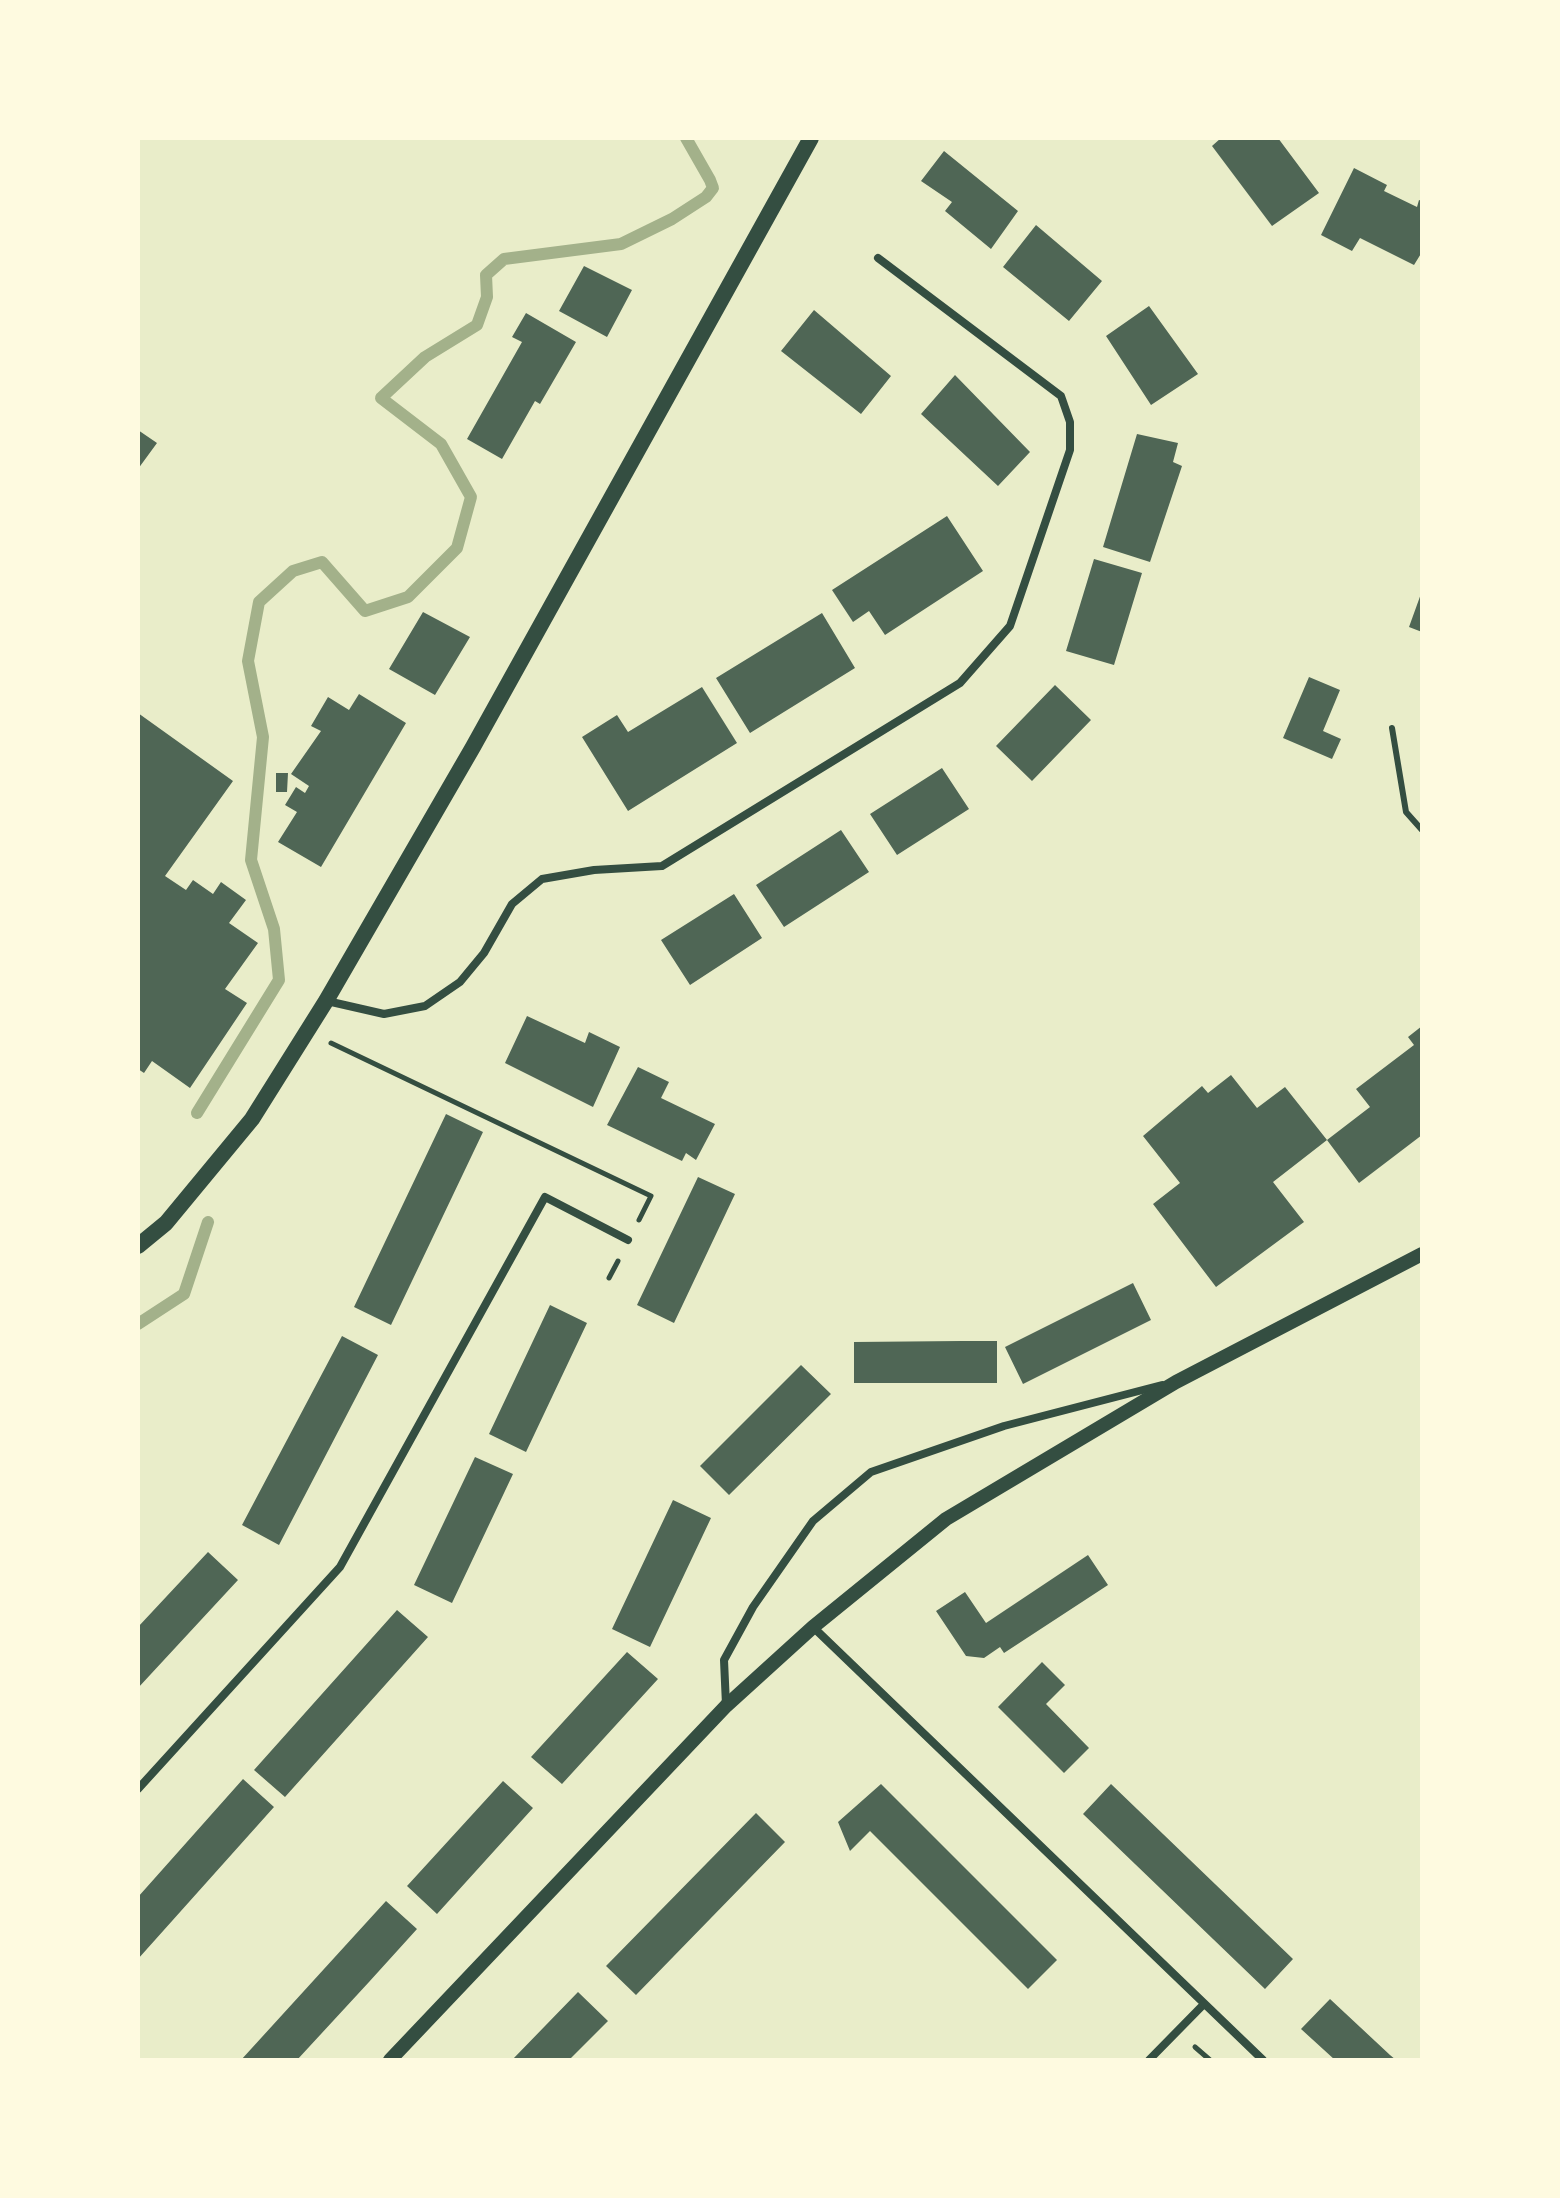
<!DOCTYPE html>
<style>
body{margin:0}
#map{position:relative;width:1560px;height:2198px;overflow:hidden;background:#e9edc9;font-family:"Nunito Sans",sans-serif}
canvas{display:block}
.frame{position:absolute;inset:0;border:140px solid #fefae0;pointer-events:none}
</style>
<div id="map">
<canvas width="1560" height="2198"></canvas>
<div class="frame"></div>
</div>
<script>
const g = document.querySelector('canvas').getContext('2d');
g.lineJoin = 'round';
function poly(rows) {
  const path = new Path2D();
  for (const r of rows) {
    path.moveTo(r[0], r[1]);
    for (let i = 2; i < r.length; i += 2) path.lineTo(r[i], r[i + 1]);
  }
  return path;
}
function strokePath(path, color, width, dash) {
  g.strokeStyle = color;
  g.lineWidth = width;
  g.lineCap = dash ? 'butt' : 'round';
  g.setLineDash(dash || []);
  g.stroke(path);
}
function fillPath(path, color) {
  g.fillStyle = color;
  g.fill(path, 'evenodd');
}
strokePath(poly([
 [197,1113,279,980,274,929,251,860,263,737,248,661,259,602,293,571,322,562,365,611,408,597,457,548,471,497,441,444,381,398,425,357,477,325,487,297,486,275,504,259,621,244,672,219,706,197,713,188,710,180,686,138],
 [138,1324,184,1294,208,1222]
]), '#a3b18a', 12);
fillPath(poly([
 [1221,138,1278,138,1319,193,1272,226,1212,146],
 [944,151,1018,211,991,249,945,211,952,202,921,181],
 [1354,168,1387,185,1384,191,1417,207,1419,200,1422,201,1422,252,1414,265,1360,238,1352,251,1321,235],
 [1036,225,1102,281,1069,321,1003,267],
 [584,266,632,290,607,337,559,311],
 [1149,306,1198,374,1151,405,1106,336],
 [814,310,891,376,861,414,781,351],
 [526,313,576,342,540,404,535,401,502,459,467,439,522,342,512,337],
 [955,375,1030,452,998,486,921,414],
 [138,430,157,443,138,469],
 [1137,434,1178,443,1173,462,1182,466,1150,562,1103,547],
 [947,516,983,571,885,635,869,611,853,622,832,590],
 [1094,559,1142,573,1114,665,1066,651],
 [1422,591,1422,632,1409,627],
 [423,612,470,637,435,695,389,669],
 [822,613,855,668,750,733,716,678],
 [1309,677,1340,690,1323,731,1341,739,1332,759,1283,738],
 [1055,685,1091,720,1032,781,996,746],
 [702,687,737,743,628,811,582,737,617,715,628,732],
 [359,694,406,723,321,867,278,842,297,812,285,805,296,787,305,793,309,786,291,774,321,731,311,726,328,697,349,710],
 [138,713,233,781,165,876,186,890,193,880,213,894,221,882,246,900,229,923,258,943,225,989,247,1003,190,1088,152,1061,144,1073,138,1069],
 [942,768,969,809,897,855,870,814],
 [276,773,288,773,287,792,276,792],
 [841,830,869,872,784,927,756,885],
 [734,894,762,938,690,985,661,940],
 [527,1016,585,1043,589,1032,620,1047,593,1107,505,1063],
 [1422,1026,1422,1135,1359,1183,1327,1140,1370,1107,1356,1089,1414,1045,1408,1037],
 [638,1067,669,1082,661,1098,715,1124,696,1160,686,1153,682,1161,607,1125],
 [1231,1075,1257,1108,1285,1087,1327,1140,1273,1182,1304,1222,1216,1287,1153,1204,1180,1183,1143,1136,1202,1086,1208,1093],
 [446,1114,483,1132,391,1325,354,1307],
 [698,1177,735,1194,674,1323,637,1305],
 [1133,1283,1151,1320,1023,1384,1005,1347],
 [550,1305,587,1323,526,1452,489,1434],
 [342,1336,378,1355,279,1545,242,1525],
 [961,1341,997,1341,997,1383,854,1383,854,1342],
 [801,1365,831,1394,729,1495,700,1466],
 [475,1457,513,1474,452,1603,414,1585],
 [673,1500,711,1518,650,1647,612,1629],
 [208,1552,238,1580,138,1688,138,1627],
 [1088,1555,1108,1585,1004,1653,1000,1647,984,1658,966,1656,936,1611,965,1592,986,1623],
 [397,1610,428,1637,285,1797,254,1770],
 [627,1652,658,1679,562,1784,531,1757],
 [1042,1662,1065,1685,1046,1704,1089,1748,1064,1773,998,1707],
 [243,1779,274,1807,138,1959,138,1897],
 [503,1781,533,1808,437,1914,407,1886],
 [881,1784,1057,1960,1028,1989,870,1831,850,1851,838,1822],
 [1111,1784,1293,1959,1265,1989,1083,1814],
 [756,1813,785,1842,636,1995,606,1966],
 [386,1901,417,1929,369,1982,297,2060,241,2060],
 [578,1992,608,2021,569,2060,512,2060],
 [1330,1999,1390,2055,1396,2060,1335,2060,1301,2029]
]), '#4f6655');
strokePath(poly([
 [331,1043,651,1196,639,1220],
 [609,1278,618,1261],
 [1195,2047,1210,2060]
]), '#344e41', 5);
strokePath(poly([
 [1392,728,1406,812,1422,830]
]), '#344e41', 6);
strokePath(poly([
 [327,1001,384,1014,425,1006,460,982,484,953,512,904,542,879,594,870,662,866,960,683,1010,626,1070,450,1070,422,1061,396,878,258],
 [813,1627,1263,2060],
 [726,1705,724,1660,753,1607,813,1521,871,1472,1004,1426,1162,1385],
 [138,1789,340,1567,545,1197,628,1240],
 [1149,2060,1203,2005]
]), '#344e41', 8);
strokePath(poly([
 [390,2060,726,1706,813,1627,946,1519,1176,1382,1422,1254]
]), '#344e41', 14);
strokePath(poly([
 [138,1246,166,1223,252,1119,326,1001,473,747,811,138]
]), '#344e41', 16);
</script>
